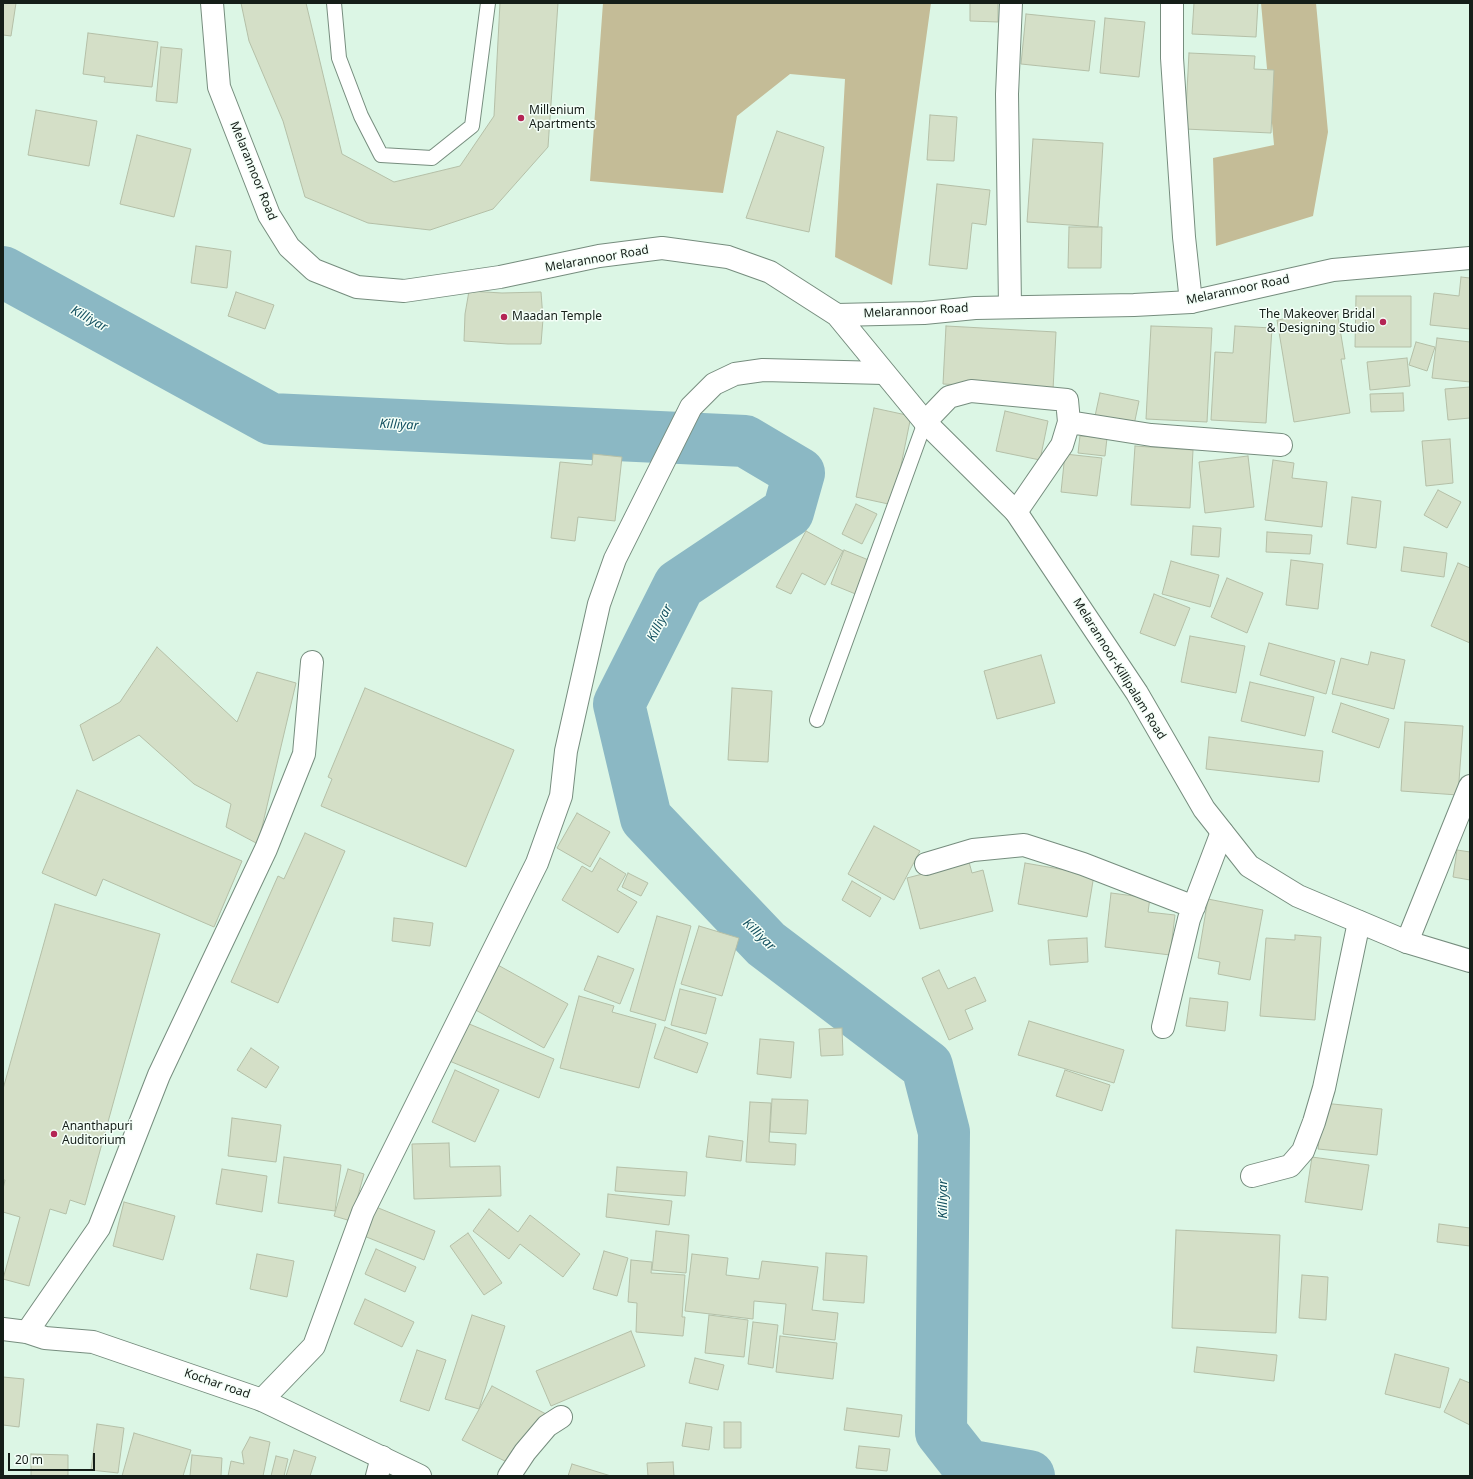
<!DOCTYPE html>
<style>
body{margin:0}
#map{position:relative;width:1473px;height:1479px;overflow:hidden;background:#dcf6e5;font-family:"Noto Sans",sans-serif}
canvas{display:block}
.frame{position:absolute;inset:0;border:4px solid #151e18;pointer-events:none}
.scale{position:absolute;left:8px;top:1453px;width:87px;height:18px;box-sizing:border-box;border:2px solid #151e18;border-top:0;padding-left:5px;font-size:12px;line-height:14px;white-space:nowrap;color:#151e18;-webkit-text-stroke:3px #f4fff8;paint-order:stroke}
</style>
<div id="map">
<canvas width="1473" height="1479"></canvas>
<div class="frame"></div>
<div class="scale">20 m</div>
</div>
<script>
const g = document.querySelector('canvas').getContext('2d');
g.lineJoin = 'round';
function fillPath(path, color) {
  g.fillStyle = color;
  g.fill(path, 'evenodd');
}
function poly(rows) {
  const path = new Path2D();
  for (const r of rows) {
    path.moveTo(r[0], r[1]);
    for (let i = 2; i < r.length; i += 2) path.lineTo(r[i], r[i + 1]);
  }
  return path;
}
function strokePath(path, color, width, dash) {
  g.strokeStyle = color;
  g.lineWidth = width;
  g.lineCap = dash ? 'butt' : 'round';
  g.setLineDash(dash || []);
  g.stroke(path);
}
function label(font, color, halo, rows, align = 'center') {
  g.font = font + ' "Noto Sans",sans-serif';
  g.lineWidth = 3;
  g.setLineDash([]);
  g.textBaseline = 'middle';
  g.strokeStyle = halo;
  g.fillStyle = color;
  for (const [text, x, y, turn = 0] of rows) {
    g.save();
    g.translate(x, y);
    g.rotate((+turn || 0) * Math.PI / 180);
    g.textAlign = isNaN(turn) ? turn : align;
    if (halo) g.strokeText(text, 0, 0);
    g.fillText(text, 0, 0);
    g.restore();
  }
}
fillPath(poly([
 [603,3,931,3,892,285,835,257,845,79,790,74,737,116,723,193,590,181],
 [1261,3,1316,3,1328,132,1313,216,1216,246,1213,158,1274,145]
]), '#c4bc97');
strokePath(poly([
 [3,272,271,419,745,441,799,473,788,512,679,585,619,704,646,818,766,944,927,1066,944,1132,941,1432,967,1465,1029,1476]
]), '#8bb8c4', 52);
const building = poly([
 [3,3,16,3,11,36,3,35,3,3],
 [241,3,306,3,342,154,394,182,460,166,494,116,500,3,558,3,548,147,493,209,430,230,368,223,305,197,283,121,249,41,241,3],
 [970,3,998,3,998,22,970,21,970,3],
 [1194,3,1258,3,1256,37,1192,34,1194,3],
 [1026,14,1095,21,1089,71,1021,64,1026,14],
 [1105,18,1145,22,1139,77,1100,73,1105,18],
 [88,33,158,42,152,87,104,82,105,77,83,74,88,33],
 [161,47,182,49,177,103,156,101,161,47],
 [1189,53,1255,56,1254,69,1274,70,1271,133,1185,129,1189,53],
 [36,110,97,121,89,166,28,155,36,110],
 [930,115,957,117,954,161,927,160,930,115],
 [777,131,824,147,809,232,746,218,777,131],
 [137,135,191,149,174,217,120,204,137,135],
 [1033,139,1103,143,1098,227,1027,222,1033,139],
 [937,184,990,190,986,225,972,223,967,269,929,265,937,184],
 [1069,227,1102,227,1101,268,1068,268,1069,227],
 [196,246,231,251,227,288,191,283,196,246],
 [1461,277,1470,278,1470,329,1430,325,1434,293,1459,296,1461,277],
 [469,291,502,293,541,292,543,319,541,344,508,344,464,341,465,314,469,291],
 [236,292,274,305,265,329,228,316,236,292],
 [1356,296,1411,296,1411,347,1355,347,1356,296],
 [1337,311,1345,359,1341,359,1350,413,1294,422,1277,320,1337,311],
 [946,326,1056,332,1053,390,943,384,946,326],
 [1151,326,1212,328,1207,422,1146,419,1151,326],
 [1235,326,1272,328,1266,423,1211,420,1215,352,1233,353,1235,326],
 [1437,338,1470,342,1470,382,1432,378,1437,338],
 [1416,342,1435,347,1427,371,1409,365,1416,342],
 [1407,358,1410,386,1370,390,1367,362,1407,358],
 [1470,387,1470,418,1448,420,1445,389,1470,387],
 [1100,393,1139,401,1134,425,1095,416,1100,393],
 [1403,393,1404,411,1371,412,1370,394,1403,393],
 [874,408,911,416,893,505,856,497,874,408],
 [1005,411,1048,421,1040,460,996,451,1005,411],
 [1080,436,1107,438,1105,456,1078,453,1080,436],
 [1450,439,1453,483,1426,486,1422,441,1450,439],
 [1135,446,1193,450,1190,508,1131,505,1135,446],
 [593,454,622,457,615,521,578,517,575,541,551,538,560,462,592,465,593,454],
 [1065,454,1102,458,1097,496,1061,492,1065,454],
 [1248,456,1254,507,1205,513,1199,462,1248,456],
 [1273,460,1294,463,1292,478,1327,482,1322,527,1265,520,1273,460],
 [1438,490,1461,502,1447,528,1424,515,1438,490],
 [1352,497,1381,501,1376,548,1347,544,1352,497],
 [856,504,877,514,862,544,842,534,856,504],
 [1193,526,1221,528,1219,557,1191,555,1193,526],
 [806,531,843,551,825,585,802,573,791,594,776,587,806,531],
 [1267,532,1312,535,1310,554,1266,552,1267,532],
 [1404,547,1447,553,1444,577,1401,571,1404,547],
 [844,550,871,561,858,595,831,584,844,550],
 [1291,560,1323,564,1318,609,1286,605,1291,560],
 [1171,561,1219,575,1210,607,1162,594,1171,561],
 [1458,563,1470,568,1470,643,1431,626,1458,563],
 [1227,578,1263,593,1247,633,1211,617,1227,578],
 [1154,594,1190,608,1175,646,1140,633,1154,594],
 [1190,636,1245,646,1236,693,1181,682,1190,636],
 [1269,643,1335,661,1326,694,1260,675,1269,643],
 [157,647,237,722,257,672,296,683,258,844,226,827,231,804,194,784,139,735,93,761,80,725,120,702,157,647],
 [1371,652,1405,660,1394,709,1332,694,1341,658,1368,665,1371,652],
 [1041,655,1055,703,997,719,984,671,1041,655],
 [1250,682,1314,697,1305,736,1241,721,1250,682],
 [365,688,514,750,466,867,321,806,332,779,328,777,365,688],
 [732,688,772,691,768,762,728,760,732,688],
 [1341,703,1389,719,1379,748,1332,732,1341,703],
 [1405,722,1463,726,1458,795,1401,791,1405,722],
 [1209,737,1323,751,1319,782,1206,769,1209,737],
 [77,790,242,861,214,927,103,879,96,896,42,873,77,790],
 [577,813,610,832,590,867,557,848,577,813],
 [874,826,920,851,894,900,848,874,874,826],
 [305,833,345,851,278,1003,231,982,278,876,284,879,305,833],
 [1457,850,1470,852,1470,880,1453,877,1457,850],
 [600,858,626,874,617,890,637,902,618,933,562,900,582,866,592,872,600,858],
 [969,862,972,873,983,870,993,911,920,929,907,878,969,862],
 [1025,863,1094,875,1087,917,1018,904,1025,863],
 [628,873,648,883,641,896,622,887,628,873],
 [852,881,881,898,870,917,842,900,852,881],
 [1111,893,1150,898,1148,912,1175,915,1170,955,1105,947,1111,893],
 [1208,899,1263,910,1250,980,1218,974,1220,962,1198,958,1208,899],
 [55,904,160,934,85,1205,70,1200,66,1214,50,1209,29,1286,3,1279,20,1217,3,1212,3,1189,5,1180,3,1180,3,1089,55,904],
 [657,916,691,926,665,1021,630,1011,657,916],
 [394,918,433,923,430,946,392,941,394,918],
 [699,926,739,938,722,996,681,984,699,926],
 [1295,935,1321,937,1315,1020,1260,1016,1266,938,1295,940,1295,935],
 [1087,938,1088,962,1050,965,1048,940,1087,938],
 [598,956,634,969,620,1004,584,990,598,956],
 [496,964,568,1004,544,1048,472,1008,496,964],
 [939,970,948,989,975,977,986,1001,965,1010,973,1029,949,1040,922,978,939,970],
 [680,989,716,998,706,1034,671,1025,680,989],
 [579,996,614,1006,612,1012,656,1024,639,1088,560,1068,579,996],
 [1190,998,1228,1002,1225,1031,1186,1026,1190,998],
 [462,1021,554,1059,539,1098,447,1060,462,1021],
 [1029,1021,1124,1050,1114,1083,1018,1055,1029,1021],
 [665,1027,708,1043,697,1073,654,1058,665,1027],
 [842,1028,843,1055,821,1056,819,1029,842,1028],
 [760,1039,794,1042,791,1078,757,1074,760,1039],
 [251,1048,279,1067,266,1088,237,1070,251,1048],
 [455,1070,499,1090,475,1142,432,1122,455,1070],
 [1065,1070,1110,1085,1102,1111,1056,1096,1065,1070],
 [772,1099,808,1100,806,1134,770,1132,772,1099],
 [750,1102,771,1103,769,1142,796,1144,795,1165,746,1162,750,1102],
 [1323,1103,1382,1109,1377,1155,1318,1149,1323,1103],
 [232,1118,281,1125,276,1162,228,1156,232,1118],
 [709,1136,743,1141,741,1161,706,1157,709,1136],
 [449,1143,450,1167,500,1166,501,1196,414,1199,412,1144,449,1143],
 [284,1157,341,1165,335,1211,278,1203,284,1157],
 [1312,1157,1369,1165,1362,1210,1305,1202,1312,1157],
 [617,1167,687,1172,685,1196,615,1191,617,1167],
 [222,1169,267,1176,262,1212,216,1204,222,1169],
 [348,1169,364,1174,351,1221,334,1216,348,1169],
 [608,1194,672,1201,669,1225,606,1217,608,1194],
 [124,1202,175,1216,163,1260,113,1246,124,1202],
 [376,1207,435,1231,424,1260,364,1236,376,1207],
 [489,1209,518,1232,530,1215,580,1254,563,1277,520,1244,509,1259,473,1231,489,1209],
 [1439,1224,1470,1228,1470,1246,1437,1242,1439,1224],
 [1176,1230,1280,1235,1276,1333,1172,1328,1176,1230],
 [656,1231,689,1235,686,1273,652,1270,656,1231],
 [468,1233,502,1283,484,1295,450,1246,468,1233],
 [376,1249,416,1267,405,1292,365,1274,376,1249],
 [604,1251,628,1258,617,1296,593,1289,604,1251],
 [826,1253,867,1256,864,1303,823,1300,826,1253],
 [257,1254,294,1261,287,1297,250,1289,257,1254],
 [692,1254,728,1258,726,1275,759,1279,762,1261,818,1267,812,1310,838,1313,835,1340,783,1334,786,1304,754,1301,753,1319,685,1311,692,1254],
 [631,1260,652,1262,651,1273,685,1275,682,1317,685,1317,683,1336,636,1332,637,1303,628,1302,631,1260],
 [1302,1275,1328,1277,1326,1320,1299,1318,1302,1275],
 [365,1299,414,1322,402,1347,354,1324,365,1299],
 [472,1315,505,1326,479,1409,445,1399,472,1315],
 [709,1315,748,1320,744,1357,705,1353,709,1315],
 [753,1322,778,1325,773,1368,748,1364,753,1322],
 [631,1331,645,1366,551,1406,536,1371,631,1331],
 [780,1336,837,1343,833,1379,776,1372,780,1336],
 [1197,1347,1277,1355,1274,1381,1194,1372,1197,1347],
 [417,1350,446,1360,429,1411,400,1401,417,1350],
 [1395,1354,1449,1368,1440,1408,1385,1394,1395,1354],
 [695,1358,724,1365,718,1390,689,1383,695,1358],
 [3,1377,24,1379,19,1427,3,1425,3,1377],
 [1460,1379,1470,1383,1470,1425,1444,1412,1460,1379],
 [492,1386,546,1414,511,1464,462,1440,492,1386],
 [847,1408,902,1415,899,1437,844,1430,847,1408],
 [724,1422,741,1422,741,1448,724,1448,724,1422],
 [686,1423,712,1427,709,1450,682,1446,686,1423],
 [97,1424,124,1428,118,1473,91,1470,97,1424],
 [134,1433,191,1450,183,1476,122,1476,134,1433],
 [250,1437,270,1442,263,1476,228,1476,231,1461,244,1464,242,1452,250,1437],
 [859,1446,890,1449,887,1471,856,1468,859,1446],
 [294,1450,316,1457,310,1476,286,1476,294,1450],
 [31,1454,68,1455,68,1476,31,1476,31,1454],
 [192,1455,222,1458,221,1476,190,1476,192,1455],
 [276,1456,288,1459,284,1476,271,1476,276,1456],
 [673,1462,674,1476,648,1476,647,1463,673,1462],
 [572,1464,611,1476,568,1476,572,1464]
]);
fillPath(building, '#d4dfc7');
strokePath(building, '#b4bfa7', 1);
const lane = poly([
 [334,3,339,58,361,116,381,155,432,158,472,126,488,3],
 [817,720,925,422]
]);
const street = poly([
 [1172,3,1172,58,1184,237,1191,302],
 [1010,307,1007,94,1011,3],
 [925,422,949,397,971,391,1067,400,1069,422],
 [1016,512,1062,445,1069,422,1151,435,1281,445],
 [926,864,973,850,1024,845,1083,864,1194,907],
 [1407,942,1470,786],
 [1163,1027,1189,919,1222,832],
 [1252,1176,1290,1166,1303,1151,1314,1122,1324,1088,1359,922],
 [27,1332,99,1228,159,1075,266,849,304,754,312,662],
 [262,1400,314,1346,363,1212,537,863,561,796,566,751,599,604,615,559,691,407,714,384,735,374,763,370,884,373],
 [377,1476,382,1457],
 [509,1476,525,1452,547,1426,561,1417]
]);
const secondary = poly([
 [212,3,219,87,269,215,289,247,314,270,357,287,404,291,500,277,599,256,662,248,728,257,770,272,837,315,924,313,975,308,1134,305,1191,302,1333,270,1470,258],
 [837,315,925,422,1016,512,1137,693,1204,809,1249,866,1298,896,1407,942,1470,961],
 [3,1329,27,1332,45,1338,93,1342,262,1400,420,1476]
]);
strokePath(lane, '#768d7e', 16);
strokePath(street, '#768d7e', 24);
strokePath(secondary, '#768d7e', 24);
strokePath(lane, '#fff', 14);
strokePath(street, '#fff', 22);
strokePath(secondary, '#fff', 22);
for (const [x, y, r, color] of [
 [521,118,4,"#b42555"],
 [504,317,4,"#b42555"],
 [1383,322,4,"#b42555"],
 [54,1134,4,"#b42555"]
]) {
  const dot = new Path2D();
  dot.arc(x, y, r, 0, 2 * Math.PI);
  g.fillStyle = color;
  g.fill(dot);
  strokePath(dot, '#f4fff8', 1.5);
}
label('12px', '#151e18', '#f4fff8', [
 ["Millenium",529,111],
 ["Apartments",529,125],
 ["The Makeover Bridal",1375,315,"right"],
 ["& Designing Studio",1375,329,"right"],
 ["Maadan Temple",512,317],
 ["Ananthapuri",62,1127],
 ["Auditorium",62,1141]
], 'left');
label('12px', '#151e18', '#f4fff8', [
 ["Melarannoor Road",253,171,68],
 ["Melarannoor Road",597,259,-10],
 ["Melarannoor Road",1238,290,-12],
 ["Melarannoor Road",916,311,-3],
 ["Melarannoor-Killipalam Road",1119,669,58],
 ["Kochar road",217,1384,19]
]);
label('italic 13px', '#155261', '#f4fff8', [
 ["Killiyar",89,319,29],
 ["Killiyar",399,425,3],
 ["Killiyar",660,623,-63],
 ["Killiyar",759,935,44],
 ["Killiyar",943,1199,-90]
]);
</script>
